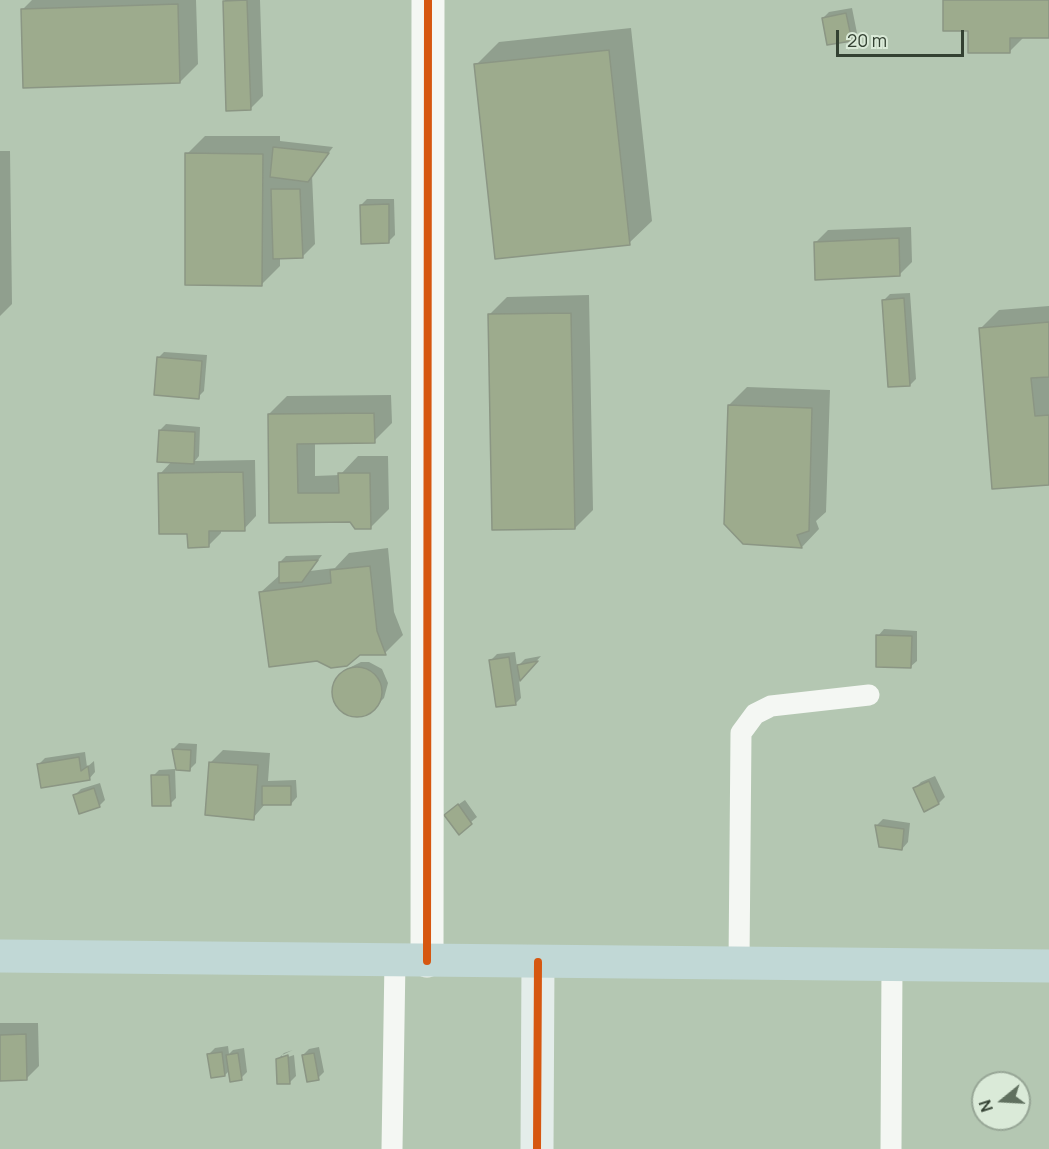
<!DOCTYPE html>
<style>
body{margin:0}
#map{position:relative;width:1049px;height:1149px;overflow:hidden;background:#b4c7b2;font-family:Manrope,sans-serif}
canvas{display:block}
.north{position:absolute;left:971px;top:1071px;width:60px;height:60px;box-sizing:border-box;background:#daead8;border:2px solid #97a696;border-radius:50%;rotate:252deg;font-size:16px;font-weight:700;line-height:24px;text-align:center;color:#334132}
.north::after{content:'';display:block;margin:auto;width:21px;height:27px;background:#60705f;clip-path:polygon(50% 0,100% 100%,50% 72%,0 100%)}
.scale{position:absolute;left:836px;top:30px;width:128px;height:27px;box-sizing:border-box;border:3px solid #334132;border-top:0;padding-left:8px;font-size:18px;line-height:21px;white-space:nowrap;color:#334132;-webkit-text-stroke:4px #daead8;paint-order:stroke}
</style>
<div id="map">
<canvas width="1049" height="1149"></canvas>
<div class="north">N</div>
<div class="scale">20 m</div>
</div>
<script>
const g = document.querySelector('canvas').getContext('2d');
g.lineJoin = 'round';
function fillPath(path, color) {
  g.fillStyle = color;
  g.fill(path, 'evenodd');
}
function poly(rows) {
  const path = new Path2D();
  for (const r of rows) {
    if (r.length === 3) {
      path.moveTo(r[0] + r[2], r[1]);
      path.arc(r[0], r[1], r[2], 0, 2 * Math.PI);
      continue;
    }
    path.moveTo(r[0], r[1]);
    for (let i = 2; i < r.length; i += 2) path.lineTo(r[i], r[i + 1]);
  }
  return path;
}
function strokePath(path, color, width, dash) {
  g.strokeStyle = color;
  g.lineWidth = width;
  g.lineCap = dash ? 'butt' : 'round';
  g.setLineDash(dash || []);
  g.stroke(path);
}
fillPath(poly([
 [32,0,196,0,198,64,180,82,23,9],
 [225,0,260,0,263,96,250,109],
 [944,0,1049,0,1049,37,1024,37,1009,52,970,29],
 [852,8,857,33,851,39,823,18,829,12],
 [631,28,652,221,629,243,476,65,499,42],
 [205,136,280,136,280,141,333,147,312,175,315,244,302,257,280,257,280,266,262,284,187,154],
 [0,151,10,151,12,304,0,316],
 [367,199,394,199,395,235,389,241,361,205],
 [911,227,912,262,900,274,815,243,828,230],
 [910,293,916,379,910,385,884,300,890,294],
 [589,295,593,510,575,528,489,315,507,297],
 [1049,306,1049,483,981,328,999,310],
 [164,352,207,355,204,391,198,397,158,358],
 [747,387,830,390,826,512,816,521,819,529,802,547,729,405],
 [391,395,392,423,374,441,315,442,315,476,340,475,358,456,388,456,389,509,371,527,351,521,270,521,269,414,287,396],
 [166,424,200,427,199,456,195,461,255,460,256,516,244,529,221,529,221,533,208,546,188,532,160,474,172,461,160,430],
 [388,548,394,612,403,635,385,653,360,653,261,592,281,574,280,562,286,556,322,555,310,571,335,568,349,553],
 [884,629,917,631,917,661,910,667,878,636],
 [515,652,517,667,525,659,541,656,519,680,521,698,515,704,491,660,497,654],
 [361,662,369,662,382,669,388,683,384,698,377,705,365,715,350,715,338,705,334,690,340,676,347,669],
 [179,743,197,744,196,763,190,769,173,749],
 [223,750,270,753,268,781,296,780,297,797,291,804,266,803,253,818,211,762],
 [85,752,87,767,94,761,95,772,89,779,39,764,45,758],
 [175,769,176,798,170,804,153,776,159,770],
 [935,776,945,797,939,803,925,810,915,788,921,782],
 [100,783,105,800,99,806,75,795,81,789],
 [465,800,477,817,459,832,452,809],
 [883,819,910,823,908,842,902,849,880,846,877,825],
 [0,1023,38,1023,39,1066,26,1079,0,1079],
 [228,1046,229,1054,233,1050,244,1048,247,1072,241,1078,230,1070,225,1075,209,1054,215,1048],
 [319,1047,324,1072,318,1078,303,1055,309,1049],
 [293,1050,282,1055,282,1059,294,1055,296,1076,290,1082,278,1059,284,1053]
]), '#0003');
const building = poly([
 [247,0,251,110,226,111,223,1,247,0],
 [943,0,1049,0,1049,38,1010,38,1010,53,968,53,968,31,943,31,943,0],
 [178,4,180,83,23,88,21,9,178,4],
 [846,13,852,41,827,45,822,18,846,13],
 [609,50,630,245,495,259,474,64,609,50],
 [273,147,329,153,308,182,270,177,273,147],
 [185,153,263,154,262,286,185,285,185,153],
 [271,189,300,189,303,258,273,259,271,189],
 [389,204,389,243,361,244,360,205,389,204],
 [899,238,900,276,815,280,814,242,899,238],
 [904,298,910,386,888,387,882,300,904,298],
 [571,313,575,529,492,530,488,314,571,313],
 [1049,322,1049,377,1031,378,1035,416,1049,415,1049,485,992,489,979,328,1049,322],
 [157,357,202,361,199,399,154,395,157,357],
 [728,405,812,408,809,531,797,535,802,548,743,544,724,524,728,405],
 [374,413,375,443,297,444,298,493,339,493,338,473,370,473,371,529,355,529,350,522,269,523,268,414,374,413],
 [159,430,195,432,194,464,157,462,159,430],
 [243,472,245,531,209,531,209,547,188,548,187,534,159,534,158,473,243,472],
 [318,560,302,582,279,583,279,562,318,560],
 [370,566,377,631,386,655,360,655,347,666,331,668,317,661,269,667,259,592,331,583,330,570,370,566],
 [876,635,912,636,911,668,876,667,876,635],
 [509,657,516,705,496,707,489,660,509,657],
 [538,661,520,681,517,665,538,661],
 [357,692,25],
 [172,749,191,750,190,771,176,770,172,749],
 [79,757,81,771,88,766,90,780,41,788,37,764,79,757],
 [209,762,258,765,254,820,205,815,209,762],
 [151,775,169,775,171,806,152,806,151,775],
 [929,781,939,804,924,812,913,788,929,781],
 [262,786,291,786,291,805,262,805,262,786],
 [94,788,100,807,79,814,73,795,94,788],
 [458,804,472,824,459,835,444,815,458,804],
 [875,825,904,829,902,850,879,847,875,825],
 [26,1034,27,1080,0,1081,0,1035,26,1034],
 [222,1052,225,1076,211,1078,207,1054,222,1052],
 [238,1053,242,1080,230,1082,226,1055,238,1053],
 [314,1053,319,1080,307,1082,302,1055,314,1053],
 [288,1055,290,1084,277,1084,276,1059,288,1055]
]);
fillPath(building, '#9dab8d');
strokePath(building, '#8b9684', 1.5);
strokePath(poly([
 [739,964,741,733,755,714,771,706,869,695],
 [392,1149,395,960],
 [891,1149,892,965]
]), '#f4f7f3', 21);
strokePath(poly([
 [427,961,428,0]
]), '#f4f7f3', 33);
strokePath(poly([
 [537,1149,538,962]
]), '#e4edea', 33);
strokePath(poly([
 [0,956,1049,966]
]), '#c1d8d6', 33);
strokePath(poly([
 [427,961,428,0],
 [537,1149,538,962]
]), '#d65710', 8);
</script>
